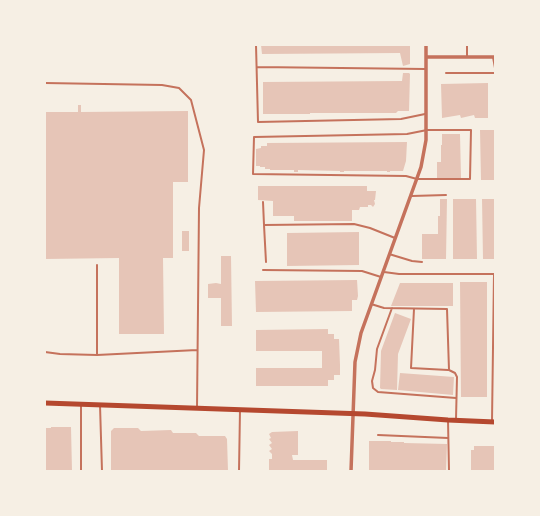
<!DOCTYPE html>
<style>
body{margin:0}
#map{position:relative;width:540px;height:516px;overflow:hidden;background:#f6efe4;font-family:"Noto Sans",sans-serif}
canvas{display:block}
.frame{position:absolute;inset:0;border:46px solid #f6efe4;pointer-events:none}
</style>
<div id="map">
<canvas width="540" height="516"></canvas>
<div class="frame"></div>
</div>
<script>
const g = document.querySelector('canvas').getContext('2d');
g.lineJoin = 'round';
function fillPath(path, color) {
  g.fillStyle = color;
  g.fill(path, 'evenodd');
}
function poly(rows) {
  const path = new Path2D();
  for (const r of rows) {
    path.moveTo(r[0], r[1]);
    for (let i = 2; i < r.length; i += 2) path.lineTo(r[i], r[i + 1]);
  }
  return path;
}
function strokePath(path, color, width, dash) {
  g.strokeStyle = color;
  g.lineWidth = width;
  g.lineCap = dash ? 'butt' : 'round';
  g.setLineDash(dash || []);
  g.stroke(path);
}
fillPath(poly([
 [261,45,410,45,410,64,403,66,400,53,262,54],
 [403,73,409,73,410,74,409,111,398,111,396,113,310,113,310,114,263,114,263,82,402,81],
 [488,83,488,118,475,118,474,115,461,118,460,115,442,118,441,84],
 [78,105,81,105,81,112,188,111,188,182,173,182,173,258,163,258,164,334,119,334,119,258,45,259,45,112,78,112],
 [480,130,495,130,495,180,481,180],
 [442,134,460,134,461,178,437,178,437,162,441,162,441,145,442,145],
 [407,142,406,161,403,171,390,171,390,172,387,172,387,171,344,171,344,172,340,172,340,171,298,170,298,172,294,172,294,170,270,170,270,169,265,169,265,167,260,167,260,166,256,166,256,149,261,148,261,146,267,146,267,143],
 [258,186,367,186,367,191,376,191,375,200,374,200,375,204,373,207,371,205,368,205,368,207,360,207,359,210,352,210,352,221,294,221,294,216,273,216,273,201,258,200],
 [440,199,447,199,446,259,422,259,422,234,438,234,438,216,440,216],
 [453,199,476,199,477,259,453,259],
 [482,199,495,199,495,259,483,259],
 [182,231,189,231,189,251,182,251],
 [359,232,359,265,287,266,287,233],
 [221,256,231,256,232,326,221,326,221,298,208,298,208,284,216,283,221,284],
 [357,280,358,296,357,300,352,300,352,311,256,312,255,281],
 [460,282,487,282,487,397,461,397],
 [400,283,453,283,453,306,391,306],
 [395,313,411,319,398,354,397,390,381,389,380,388,381,351],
 [328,329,328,334,334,334,334,339,339,339,340,365,340,375,334,375,334,380,328,380,328,386,256,386,256,368,322,368,322,351,256,351,256,330],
 [400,373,454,377,453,395,398,390],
 [51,427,71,427,72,471,45,471,45,428,51,428],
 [114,428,138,428,141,431,171,430,173,433,196,433,199,436,225,436,227,439,228,471,111,471,111,431],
 [298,431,298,455,292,455,293,460,327,460,327,471,269,471,269,459,272,459,272,454,269,451,272,449,269,445,272,443,269,439,271,438,269,434,272,432],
 [369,441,391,441,391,442,404,442,404,443,447,444,446,471,369,471],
 [474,446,495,446,495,471,471,471,471,450,474,450]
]), '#e6c5b7');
strokePath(poly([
 [256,45,258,122,401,119,425,114],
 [467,45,467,57],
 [493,57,495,68],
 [257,67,425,69],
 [446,73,495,73],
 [45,83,162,85,179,88,191,100,204,150,199,208,197,408],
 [427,130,471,130,470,179,417,179,406,176,253,174,254,137,407,134,427,130],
 [412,196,446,195],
 [263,202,264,225],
 [389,254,412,261,422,262],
 [266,262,264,225,354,224,370,228,395,238],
 [97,265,97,355],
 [263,270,362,271,381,277],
 [384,272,399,274,494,274,492,421],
 [371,304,384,308,447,309,449,370,455,373,457,377,456,419],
 [392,308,377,349,375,370,372,381,373,388,378,392,456,398],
 [414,309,411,368,448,370],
 [45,352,60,354,97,355,197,350],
 [81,404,81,471],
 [100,405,102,471],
 [448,420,449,471],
 [378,435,448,438],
 [239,471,240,410]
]), '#c5725c', 2);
strokePath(poly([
 [427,57,495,57],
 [351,471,355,362,361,333,421,167,426,140,426,45]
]), '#c5725c', 3.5);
strokePath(poly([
 [45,403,365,414,448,420,495,422]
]), '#b5482f', 5);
</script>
